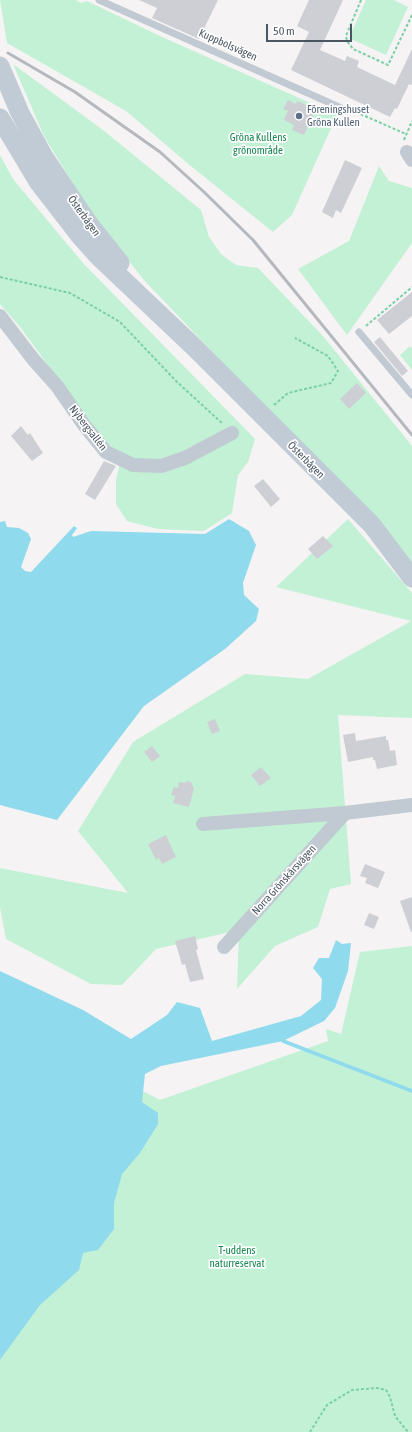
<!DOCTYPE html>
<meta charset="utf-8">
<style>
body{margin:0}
#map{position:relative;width:412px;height:1432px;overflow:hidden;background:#f5f3f3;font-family:"Asap Condensed",sans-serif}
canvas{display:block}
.scale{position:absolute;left:266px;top:24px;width:86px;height:18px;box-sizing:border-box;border:2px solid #4a5661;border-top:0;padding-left:5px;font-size:12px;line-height:14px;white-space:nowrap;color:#4a5661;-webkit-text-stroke:3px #fff;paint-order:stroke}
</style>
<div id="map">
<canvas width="412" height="1432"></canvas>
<div class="scale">50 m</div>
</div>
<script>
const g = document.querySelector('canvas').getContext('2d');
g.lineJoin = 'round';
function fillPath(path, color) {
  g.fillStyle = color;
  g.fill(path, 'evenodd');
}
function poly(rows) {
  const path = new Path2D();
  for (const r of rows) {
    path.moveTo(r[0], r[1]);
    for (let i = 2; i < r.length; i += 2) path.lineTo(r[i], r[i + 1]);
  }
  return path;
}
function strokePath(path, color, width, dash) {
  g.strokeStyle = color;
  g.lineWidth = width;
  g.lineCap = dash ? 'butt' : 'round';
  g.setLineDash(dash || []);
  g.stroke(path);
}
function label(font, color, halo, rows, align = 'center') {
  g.font = font + ' "Asap Condensed",sans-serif';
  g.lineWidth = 3.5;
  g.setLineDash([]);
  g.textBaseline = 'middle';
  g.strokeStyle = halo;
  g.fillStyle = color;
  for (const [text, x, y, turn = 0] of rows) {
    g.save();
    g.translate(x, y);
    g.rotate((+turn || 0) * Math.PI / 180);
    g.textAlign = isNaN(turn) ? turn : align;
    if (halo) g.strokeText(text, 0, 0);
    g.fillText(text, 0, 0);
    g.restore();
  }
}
fillPath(poly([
 [0,0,76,0,81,3,87,1,160,36,337,115,292,215,273,232,192,167,126,111,7,43],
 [366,0,394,0,408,7,386,55,349,38],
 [13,64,103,130,201,210,209,237,221,254,236,265,258,268,323,336,412,446,412,567,274,417,143,279,89,210,44,136],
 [0,155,13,179,83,263,255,439,248,462,238,475,232,513,204,531,158,529,127,521,116,504,116,480,122,454,107,446,20,327,0,304],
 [379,166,389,181,412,188,412,243,347,335,298,269,349,241],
 [410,346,412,348,412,370,400,355],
 [348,519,412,593,412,718,338,715,351,884,330,889,318,927,275,946,237,989,239,930,156,949,122,985,91,984,6,939,0,907,0,868,128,893,78,831,133,742,245,674,308,679,411,621,276,587],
 [412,946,412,1432,0,1432,0,1124,108,1073,160,1100,328,1041,326,1029,341,1034,360,952]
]), '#c3f1d5');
fillPath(poly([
 [229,519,249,531,256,545,243,583,244,595,259,609,256,621,225,649,144,706,57,820,0,805,0,522,5,521,7,527,19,528,28,533,31,539,21,567,25,571,31,572,74,526,77,528,72,535,73,537,91,531,205,534],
 [336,940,342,944,351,943,348,971,335,1008,324,1021,283,1041,161,1066,145,1074,142,1102,158,1113,158,1124,140,1153,122,1174,114,1203,114,1229,98,1250,83,1253,79,1270,40,1305,0,1360,0,971,83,1010,131,1039,167,1015,177,1002,200,1008,212,1041,301,1016,321,1000,322,979,313,968,319,958,329,958]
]), '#90daee');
strokePath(poly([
 [283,1041,412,1091]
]), '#90daee', 3.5);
fillPath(poly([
 [139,0,218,0,199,39,152,18,157,8],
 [309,0,343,0,320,50,345,61,347,56,359,61,357,67,395,85,412,49,412,85,409,84,397,109,395,108,390,117,291,70,309,32,297,26],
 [288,100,296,104,297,101,309,106,308,109,315,112,304,135,292,130,294,125,284,120,288,111,283,109],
 [345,160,362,168,341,213,336,210,333,218,322,212],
 [412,292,412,316,389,334,377,320],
 [380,337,408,371,402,376,374,342],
 [357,383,366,393,349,409,340,399],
 [21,426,28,435,30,433,43,453,32,461,11,436],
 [104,461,116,466,95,500,85,494],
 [263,479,280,499,271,507,254,486],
 [323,536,333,546,317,559,308,549],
 [215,719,220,731,212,734,207,722],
 [355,733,356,741,386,736,386,740,388,740,390,751,395,750,397,765,377,769,375,760,373,760,373,757,348,762,343,735],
 [152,746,160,756,152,762,144,752],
 [261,767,271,778,260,786,251,775],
 [187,781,191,782,194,789,189,807,173,803,175,796,171,795,174,787,178,788,179,782,184,783],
 [166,835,176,857,162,864,159,858,156,860,148,844],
 [365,864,385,872,378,888,365,883,367,878,360,876],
 [412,897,412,932,411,932,400,901],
 [369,913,379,917,374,929,364,925],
 [195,936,198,949,196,950,204,979,190,982,185,964,182,965,175,941]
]), '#cdcfd5');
strokePath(poly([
 [361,0,346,36,347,41,353,49,388,65,412,15],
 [356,112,406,134],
 [404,140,412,121],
 [0,277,70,293,120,322,177,382,223,424],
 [366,326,412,287],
 [274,405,288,393,331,383,338,371,328,356,295,338],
 [310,1432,327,1405,352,1390,377,1388,386,1390,390,1397,395,1416,408,1432]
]), '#7ad0a6', 2, [3, 2]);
strokePath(poly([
 [99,0,348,111],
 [359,332,412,395]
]), '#c1cad2', 7);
strokePath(poly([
 [407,152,412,160],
 [0,316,33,359,57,386,84,425,106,452,133,465,161,466,185,458,232,433],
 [203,824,345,813,412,805],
 [224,947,345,813]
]), '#c1cad2', 14);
strokePath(poly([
 [0,66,20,113,44,157,89,224,120,263],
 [0,118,39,183,80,236,97,255,195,348,372,525,412,578]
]), '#c1cbd6', 19);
strokePath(poly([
 [8,53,75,92,160,152,204,192,253,240,412,435]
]), '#b5b8bd', 3);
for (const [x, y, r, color] of [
 [299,116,4,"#5c6f8a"]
]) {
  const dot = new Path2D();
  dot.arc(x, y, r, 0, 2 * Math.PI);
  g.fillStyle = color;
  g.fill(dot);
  strokePath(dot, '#fff', 1.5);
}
label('11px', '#4a5661', '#fff', [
 ["Kuppbolsvägen",228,45,24],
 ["Österbågen",84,216,54],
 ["Nybergsallén",88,428,52],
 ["Österbågen",306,460,45],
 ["Norra Grönskärsvägen",284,880,-48]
]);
label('11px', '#4e5e75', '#fff', [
 ["Föreningshuset",307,110],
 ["Gröna Kullen",307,123]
], 'left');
label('11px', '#17864f', '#fff', [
 ["Gröna Kullens",258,138],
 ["grönområde",258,151],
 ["T-uddens",237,1251],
 ["naturreservat",237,1264]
]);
</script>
